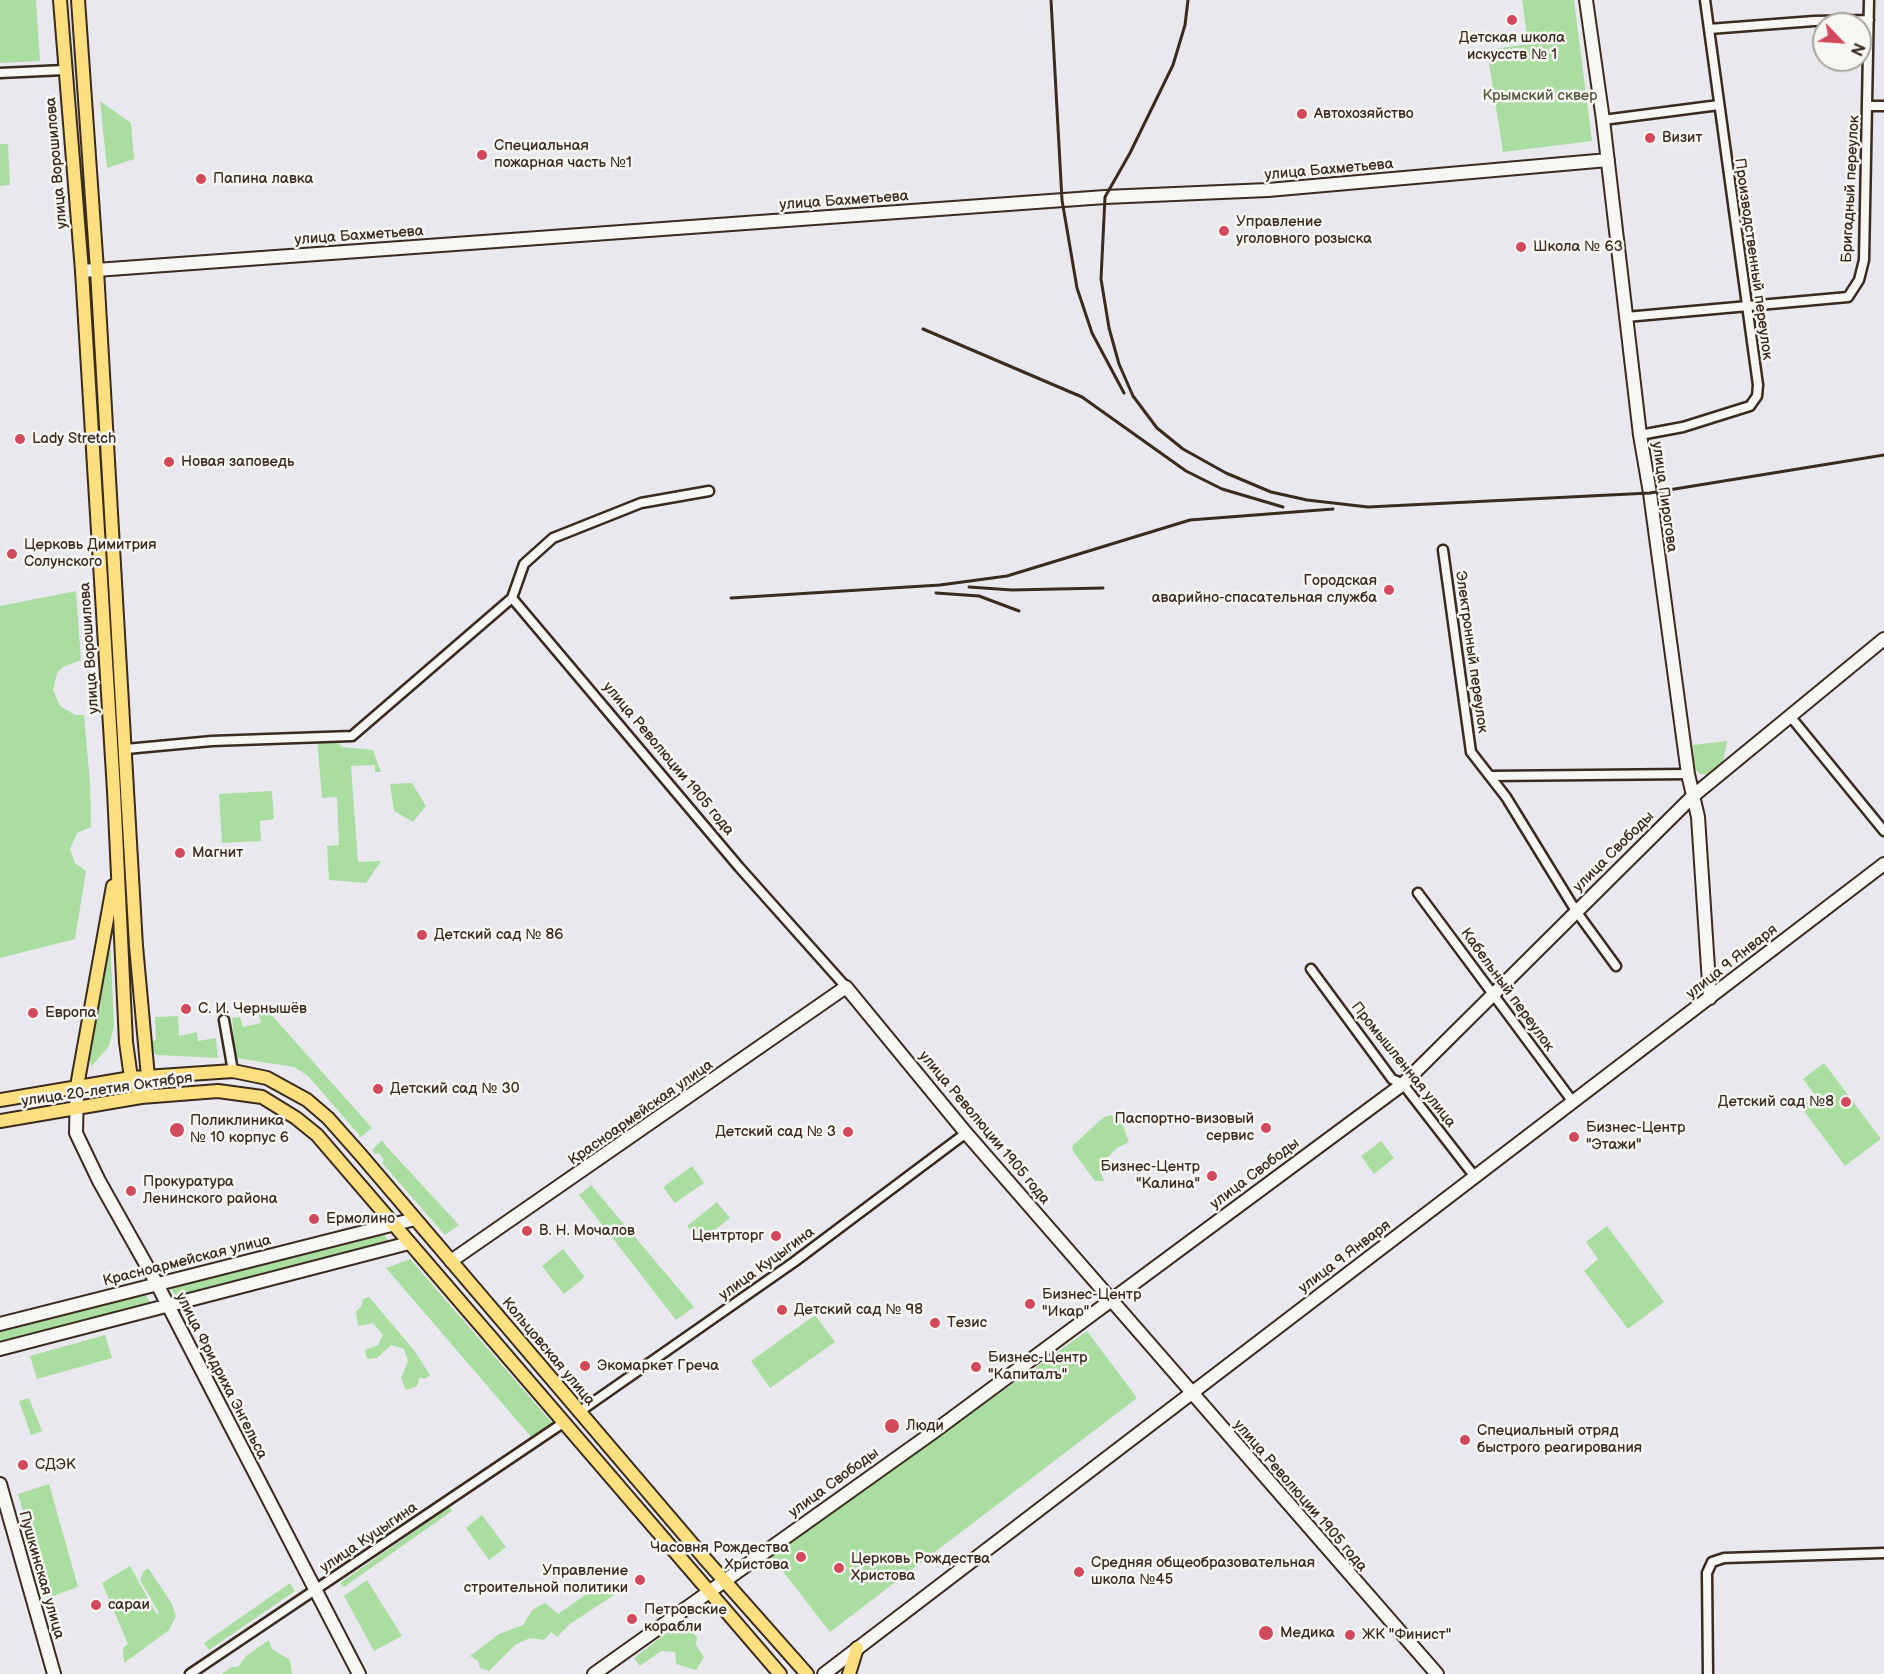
<!DOCTYPE html>
<meta charset="utf-8">
<style>
body{margin:0}
#map{position:relative;width:1884px;height:1674px;overflow:hidden;background:#eae8ef;font-family:"Balsamiq Sans",sans-serif}
canvas{display:block}
.north{position:absolute;left:1812px;top:12px;width:60px;height:60px;box-sizing:border-box;background:#f6f6f2;border:2px solid #aba49d;border-radius:50%;rotate:115deg;font-size:16px;font-weight:700;line-height:24px;text-align:center;color:#3b2a1e}
.north::after{content:'';display:block;margin:auto;width:21px;height:27px;background:#d1495b;clip-path:polygon(50% 0,100% 100%,50% 72%,0 100%)}
</style>
<div id="map">
<canvas width="1884" height="1674"></canvas>
<div class="north">N</div>
</div>
<script>
const g = document.querySelector('canvas').getContext('2d');
g.lineJoin = 'round';
function fillPath(path, color) {
  g.fillStyle = color;
  g.fill(path, 'evenodd');
}
function poly(rows) {
  const path = new Path2D();
  for (const r of rows) {
    path.moveTo(r[0], r[1]);
    for (let i = 2; i < r.length; i += 2) path.lineTo(r[i], r[i + 1]);
  }
  return path;
}
function strokePath(path, color, width, dash) {
  g.strokeStyle = color;
  g.lineWidth = width;
  g.lineCap = dash ? 'butt' : 'round';
  g.setLineDash(dash || []);
  g.stroke(path);
}
function label(font, color, halo, rows, align = 'center') {
  g.font = font + ' "Balsamiq Sans",sans-serif';
  g.lineWidth = 5;
  g.setLineDash([]);
  g.textBaseline = 'middle';
  g.strokeStyle = halo;
  g.fillStyle = color;
  for (const [text, x, y, turn = 0] of rows) {
    g.save();
    g.translate(x, y);
    g.rotate((+turn || 0) * Math.PI / 180);
    g.textAlign = isNaN(turn) ? turn : align;
    if (halo) g.strokeText(text, 0, 0);
    g.fillText(text, 0, 0);
    g.restore();
  }
}
fillPath(poly([
 [0,0,36,0,40,61,0,63],
 [1522,0,1574,0,1592,141,1503,152,1487,50,1528,44],
 [100,101,131,123,134,159,107,168],
 [0,144,8,144,10,185,0,186],
 [76,591,81,660,63,667,57,673,53,690,60,706,75,715,84,715,90,782,91,827,77,833,70,849,75,863,86,871,75,939,0,958,0,606],
 [317,739,335,739,342,747,373,750,381,772,375,772,375,765,351,766,358,862,381,861,366,883,329,880,327,846,339,845,337,797,322,798],
 [1727,741,1723,762,1708,775,1700,774,1695,769,1693,745],
 [412,783,426,806,413,822,394,811,390,784],
 [272,791,274,819,260,821,261,841,222,843,219,794],
 [110,933,114,1026,109,1046,91,1067,89,1049],
 [268,1011,372,1128,361,1137,308,1076,294,1067,236,1058,232,1018,240,1017,243,1027,261,1023,259,1014],
 [178,1016,179,1036,197,1032,198,1041,216,1038,218,1058,156,1055,148,1042,156,1040,155,1017],
 [1824,1063,1881,1139,1845,1166,1801,1107,1816,1096,1803,1079],
 [1111,1115,1121,1120,1129,1142,1117,1148,1106,1159,1100,1171,1104,1181,1095,1181,1073,1151,1072,1146,1104,1117],
 [382,1140,386,1146,459,1225,445,1235,382,1163,384,1160,379,1153,375,1154,372,1150],
 [1381,1141,1394,1158,1374,1174,1361,1156],
 [692,1166,704,1183,675,1203,663,1187],
 [591,1185,694,1307,676,1320,579,1195],
 [717,1202,730,1218,700,1242,687,1226],
 [1607,1226,1664,1302,1628,1329,1584,1271,1598,1259,1586,1242],
 [383,1233,389,1242,177,1300,170,1286],
 [563,1249,585,1277,564,1294,542,1266],
 [410,1259,553,1424,532,1438,386,1268],
 [145,1294,152,1305,0,1344,0,1332],
 [369,1297,414,1350,430,1375,425,1379,420,1377,417,1386,406,1390,401,1378,408,1361,404,1349,391,1345,377,1358,367,1359,365,1350,378,1345,383,1335,373,1323,358,1326,356,1311,361,1307,363,1299],
 [815,1315,835,1342,770,1388,751,1361],
 [1087,1331,1137,1398,830,1632,771,1556],
 [105,1335,112,1358,37,1379,30,1356],
 [29,1398,42,1431,31,1435,19,1401],
 [49,1484,78,1587,47,1598,18,1494],
 [449,1507,452,1511,344,1587,340,1583],
 [482,1515,506,1547,489,1560,466,1528],
 [130,1566,157,1615,159,1613,140,1580,143,1572,148,1568,171,1602,176,1616,169,1630,124,1663,123,1648,128,1644,102,1583],
 [367,1580,402,1636,374,1651,344,1596],
 [290,1583,295,1591,209,1650,204,1643],
 [609,1584,614,1595,570,1624,557,1637,551,1632,544,1640,530,1638,515,1645,489,1671,480,1668,478,1661,470,1656,499,1634,523,1625,532,1610,545,1603,558,1614,594,1589],
 [682,1621,697,1637,696,1645,704,1657,696,1670,676,1664,675,1652,661,1651,640,1666,634,1658],
 [269,1640,272,1649,290,1660,292,1674,222,1674,232,1667,238,1667,246,1656]
]), '#a9dea0');
const street = poly([
 [1709,29,1814,21,1869,20],
 [0,73,64,70],
 [1869,106,1884,106],
 [1603,120,1719,105],
 [1626,317,1848,297,1859,280,1864,260,1869,0],
 [1640,435,1683,427,1750,406,1757,396,1758,385,1705,0],
 [1443,550,1471,752,1506,797,1576,911,1616,966],
 [512,598,739,867,846,987],
 [512,598,524,564,553,538,641,503,709,491],
 [1790,716,1884,831],
 [126,749,212,741,352,736,512,598],
 [1490,776,1688,774],
 [1418,893,1573,1102],
 [1311,969,1392,1079,1403,1084,1475,1177],
 [224,1020,233,1071],
 [579,1412,794,1262,966,1133],
 [190,1674,563,1423],
 [1708,1674,1707,1573,1712,1562,1724,1558,1884,1553]
]);
const secondary = poly([
 [1586,0,1603,120,1640,435,1650,493,1688,774,1698,817,1710,998],
 [82,271,1105,197,1268,190,1608,160],
 [77,1086,76,1133,99,1181,157,1284,359,1674],
 [451,1261,846,987,966,1133,1437,1674],
 [0,1324,415,1219],
 [0,1349,409,1243],
 [0,1484,54,1674],
 [594,1674,932,1433,1403,1084,1693,796,1884,639],
 [824,1674,1884,864]
]);
const primary = poly([
 [60,0,82,271,114,791,126,1042,131,1078,141,1097],
 [78,0,97,270,136,946,148,1077,141,1097],
 [77,1086,113,886],
 [0,1100,131,1078,233,1071,267,1078,307,1100,328,1118,360,1154,706,1560,807,1674],
 [0,1121,141,1097,218,1091,262,1097,296,1118,317,1135,780,1674],
 [849,1674,857,1648]
]);
strokePath(street, '#3b2a1e', 13);
strokePath(secondary, '#3b2a1e', 16);
strokePath(primary, '#3b2a1e', 16);
strokePath(street, '#f6f6f2', 8);
strokePath(secondary, '#f6f6f2', 12);
strokePath(primary, '#fce080', 12);
strokePath(poly([
 [1051,0,1062,200,1077,288,1092,333,1124,393],
 [1188,0,1185,25,1173,65,1130,153,1105,197,1101,279,1109,328,1119,364,1133,396,1157,428,1183,449,1226,473,1271,492,1307,500,1368,507,1650,493,1884,455],
 [923,329,1082,397,1186,471,1222,489,1283,507],
 [969,587,1012,590,1103,588],
 [936,593,979,596,1019,611],
 [731,598,940,585,1007,576,1190,520,1333,509]
]), '#3b2a1e', 3);
for (const [x, y, r, color] of [
 [1512,20,6,"#d1495b"],
 [1302,114,6,"#d1495b"],
 [1650,138,6,"#d1495b"],
 [482,155,6,"#d1495b"],
 [201,179,6,"#d1495b"],
 [1224,231,6,"#d1495b"],
 [1521,247,6,"#d1495b"],
 [20,439,6,"#d1495b"],
 [169,462,6,"#d1495b"],
 [12,554,6,"#d1495b"],
 [1389,590,6,"#d1495b"],
 [180,853,6,"#d1495b"],
 [422,935,6,"#d1495b"],
 [186,1009,6,"#d1495b"],
 [33,1013,6,"#d1495b"],
 [378,1089,6,"#d1495b"],
 [1846,1102,6,"#d1495b"],
 [1266,1128,6,"#d1495b"],
 [177,1130,8,"#d1495b"],
 [848,1132,6,"#d1495b"],
 [1574,1137,6,"#d1495b"],
 [1212,1176,6,"#d1495b"],
 [131,1191,6,"#d1495b"],
 [314,1219,6,"#d1495b"],
 [527,1231,6,"#d1495b"],
 [776,1236,6,"#d1495b"],
 [1030,1304,6,"#d1495b"],
 [782,1310,6,"#d1495b"],
 [935,1323,6,"#d1495b"],
 [585,1366,6,"#d1495b"],
 [976,1367,6,"#d1495b"],
 [892,1426,8,"#d1495b"],
 [1465,1440,6,"#d1495b"],
 [23,1465,6,"#d1495b"],
 [801,1557,6,"#d1495b"],
 [839,1568,6,"#d1495b"],
 [1079,1572,6,"#d1495b"],
 [640,1580,6,"#d1495b"],
 [96,1605,6,"#d1495b"],
 [632,1619,6,"#d1495b"],
 [1266,1633,8,"#d1495b"],
 [1350,1635,6,"#d1495b"]
]) {
  const dot = new Path2D();
  dot.arc(x, y, r, 0, 2 * Math.PI);
  g.fillStyle = color;
  g.fill(dot);
  strokePath(dot, '#f6f6f2', 2);
}
label('15px', '#3b2a1e', '#f6f6f2', [
 ["Детская школа",1512,38,"center"],
 ["искусств № 1",1512,55,"center"],
 ["Автохозяйство",1314,114],
 ["Визит",1662,138],
 ["Специальная",494,146],
 ["пожарная часть №1",494,163],
 ["Папина лавка",213,179],
 ["Управление",1236,222],
 ["уголовного розыска",1236,239],
 ["Школа № 63",1533,247],
 ["Lady Stretch",32,439],
 ["Новая заповедь",181,462],
 ["Церковь Димитрия",24,545],
 ["Солунского",24,562],
 ["Городская",1377,581,"right"],
 ["аварийно-спасательная служба",1377,598,"right"],
 ["Магнит",192,853],
 ["Детский сад № 86",434,935],
 ["С. И. Чернышёв",198,1009],
 ["Европа",45,1013],
 ["Детский сад № 30",390,1089],
 ["Детский сад №8",1834,1102,"right"],
 ["Паспортно-визовый",1254,1119,"right"],
 ["сервис",1254,1136,"right"],
 ["Поликлиника",190,1121],
 ["№ 10 корпус 6",190,1138],
 ["Бизнес-Центр",1586,1128],
 ["\"Этажи\"",1586,1145],
 ["Детский сад № 3",836,1132,"right"],
 ["Бизнес-Центр",1200,1167,"right"],
 ["\"Калина\"",1200,1184,"right"],
 ["Прокуратура",143,1182],
 ["Ленинского района",143,1199],
 ["Ермолино",326,1219],
 ["В. Н. Мочалов",539,1231],
 ["Центрторг",764,1236,"right"],
 ["Бизнес-Центр",1042,1295],
 ["\"Икар\"",1042,1312],
 ["Детский сад № 98",794,1310],
 ["Тезис",947,1323],
 ["Бизнес-Центр",988,1358],
 ["\"Капиталъ\"",988,1375],
 ["Экомаркет Греча",597,1366],
 ["Люди",906,1426],
 ["Специальный отряд",1477,1431],
 ["быстрого реагирования",1477,1448],
 ["СДЭК",35,1465],
 ["Часовня Рождества",789,1548,"right"],
 ["Христова",789,1565,"right"],
 ["Церковь Рождества",851,1559],
 ["Христова",851,1576],
 ["Средняя общеобразовательная",1091,1563],
 ["школа №45",1091,1580],
 ["Управление",628,1571,"right"],
 ["строительной политики",628,1588,"right"],
 ["сараи",108,1605],
 ["Петровские",644,1610],
 ["корабли",644,1627],
 ["Медика",1280,1633],
 ["ЖК \"Финист\"",1362,1635]
], 'left');
label('15px', '#56573e', '#f6f6f2', [
 ["Крымский сквер",1540,96]
]);
label('15px', '#3b2a1e', '#f6f6f2', [
 ["улица Ворошилова",57,163,-95],
 ["улица Бахметьева",1329,170,-5],
 ["Бригадный переулок",1851,189,-87],
 ["улица Бахметьева",844,201,-4],
 ["улица Бахметьева",359,236,-4],
 ["Производственный переулок",1753,259,82],
 ["улица Пирогова",1664,497,82],
 ["улица Ворошилова",90,648,-94],
 ["Электронный переулок",1471,652,82],
 ["улица Революции 1905 года",668,759,50],
 ["улица Свободы",1614,852,-45],
 ["улица 9 Января",1732,962,-38],
 ["Кабельный переулок",1507,990,54],
 ["Промышленная улица",1403,1065,51],
 ["улица 20-летия Октября",107,1090,-8],
 ["Красноармейская улица",641,1113,-35],
 ["улица Революции 1905 года",984,1128,50],
 ["улица Свободы",1255,1174,-37],
 ["улица 9 Января",1345,1257,-37],
 ["Красноармейская улица",187,1261,-14],
 ["улица Куцыгина",767,1264,-36],
 ["Кольцовская улица",548,1352,50],
 ["улица Фридриха Энгельса",221,1376,63],
 ["улица Свободы",834,1483,-36],
 ["улица Революции 1905 года",1300,1496,49],
 ["улица Куцыгина",369,1538,-34],
 ["Пушкинская улица",41,1575,74]
]);
</script>
